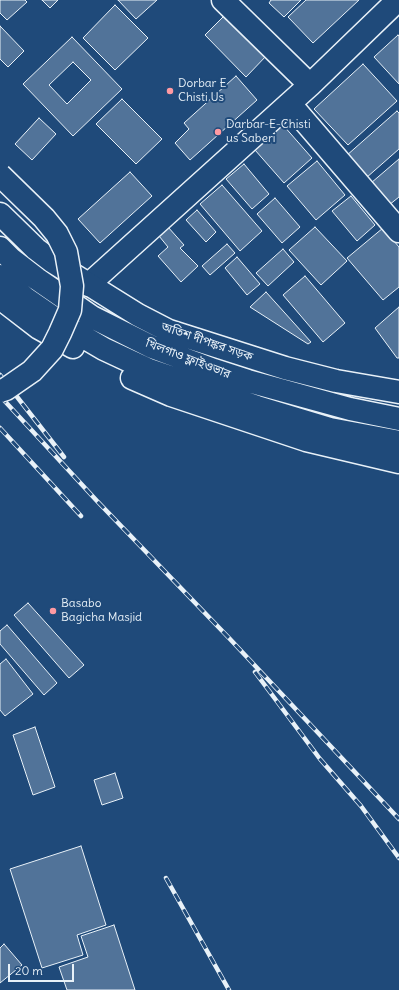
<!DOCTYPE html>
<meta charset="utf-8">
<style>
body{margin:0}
#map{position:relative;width:399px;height:990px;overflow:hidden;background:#1f4a7a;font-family:Delius,sans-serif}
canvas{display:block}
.scale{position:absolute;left:8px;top:964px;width:66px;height:18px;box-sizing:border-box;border:2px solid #e8f1f8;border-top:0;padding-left:5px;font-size:12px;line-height:14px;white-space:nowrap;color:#e8f1f8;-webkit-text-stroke:3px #1f4a7a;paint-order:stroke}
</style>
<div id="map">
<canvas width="399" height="990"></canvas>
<div class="scale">20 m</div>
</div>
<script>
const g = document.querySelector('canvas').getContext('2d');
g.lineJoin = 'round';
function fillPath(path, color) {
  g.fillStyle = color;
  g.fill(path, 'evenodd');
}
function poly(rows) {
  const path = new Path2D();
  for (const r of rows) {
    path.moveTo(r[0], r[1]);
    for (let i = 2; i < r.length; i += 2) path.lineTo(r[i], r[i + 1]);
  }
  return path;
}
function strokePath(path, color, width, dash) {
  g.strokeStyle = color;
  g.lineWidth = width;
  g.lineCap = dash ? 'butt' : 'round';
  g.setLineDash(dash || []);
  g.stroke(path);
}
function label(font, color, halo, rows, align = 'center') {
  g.font = font + ' Delius,"Noto Sans Bengali",sans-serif';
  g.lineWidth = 4;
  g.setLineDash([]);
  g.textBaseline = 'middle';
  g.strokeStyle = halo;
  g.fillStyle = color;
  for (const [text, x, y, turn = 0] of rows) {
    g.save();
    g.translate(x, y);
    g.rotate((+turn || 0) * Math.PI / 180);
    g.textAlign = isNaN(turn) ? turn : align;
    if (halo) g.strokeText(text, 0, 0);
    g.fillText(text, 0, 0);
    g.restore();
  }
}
const building = poly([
 [0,0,25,0,27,2,7,20,0,13,0,0],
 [42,0,58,0,50,8,42,0],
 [118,0,157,0,136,19,118,0],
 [271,0,301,0,284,17,269,3,271,0],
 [306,0,359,0,313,43,288,17,306,0],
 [115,5,148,38,115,70,83,38,115,5],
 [228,12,268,54,246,77,205,35,228,12],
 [0,26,24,51,8,67,0,59,0,26],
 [398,35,399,36,399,84,374,57,398,35],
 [72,37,122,89,73,136,23,84,72,37],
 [73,62,91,80,67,104,49,85,73,62],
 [363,64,397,101,348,145,314,109,363,64],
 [236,76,257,100,190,160,175,143,189,129,184,123,236,76],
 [122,99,162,139,136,164,96,124,122,99],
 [397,111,399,113,399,149,366,178,346,156,397,111],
 [39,118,56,134,32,160,15,144,39,118],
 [283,125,312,158,284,183,255,150,283,125],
 [399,159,399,197,389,205,371,183,399,159],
 [317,161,345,195,316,220,287,186,317,161],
 [244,164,269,194,252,209,226,179,244,164],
 [130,172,152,196,100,243,78,219,130,172],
 [222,185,262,231,240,251,200,204,222,185],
 [351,196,375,225,357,241,332,211,351,196],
 [275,198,300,227,282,243,257,214,275,198],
 [197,210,216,232,206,242,186,220,197,210],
 [168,227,184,245,180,248,198,266,181,282,158,256,168,247,159,236,168,227],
 [315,227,347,261,321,285,289,250,315,227],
 [383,228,399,247,399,287,383,300,347,258,383,228],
 [227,244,235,253,210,275,202,266,227,244],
 [283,249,294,262,268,286,256,273,283,249],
 [237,257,260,284,247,295,225,268,237,257],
 [305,276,345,323,323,342,283,295,305,276],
 [266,292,311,342,308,344,250,307,266,292],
 [399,307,399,358,397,358,375,328,399,307],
 [28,603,84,665,69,678,14,615,28,603],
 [7,625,57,683,44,695,0,644,0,631,7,625],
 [6,659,33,694,5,716,0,710,0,664,6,659],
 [35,727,55,787,33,795,13,735,35,727],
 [115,773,123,798,102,805,94,780,115,773],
 [81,846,106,925,77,935,83,955,42,968,10,869,81,846],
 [114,925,135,990,67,990,59,967,88,957,81,936,114,925],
 [4,944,22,965,0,983,0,948,4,944]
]);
fillPath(building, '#517399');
strokePath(building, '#e8f1f8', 1);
const street = poly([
 [223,0,310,85],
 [290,104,399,231],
 [88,285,310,85,398,0]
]);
const primary = poly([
 [0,214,36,249,53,262,138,315,169,331,285,368,336,381,399,392],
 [0,248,11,259,37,279,92,317,152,347,214,370,248,381,350,409,399,419],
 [0,276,25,298,70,329,104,349,149,370,257,407,330,429,399,442],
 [0,298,39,328,73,347],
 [132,378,171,395,306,440,399,462]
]);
strokePath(street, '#e8f1f8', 25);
strokePath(primary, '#e8f1f8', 25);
strokePath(street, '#1f4a7a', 22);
strokePath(primary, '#1f4a7a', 22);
const rail = poly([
 [0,375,64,457],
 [0,396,97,501,229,638,399,819],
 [0,428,81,516],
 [255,672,320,759,361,806,399,858],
 [166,878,229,990]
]);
strokePath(rail, '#e8f1f8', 4.5);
strokePath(rail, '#1f4a7a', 3, [9]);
const primaryBridge = poly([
 [0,175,44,218,57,234,66,252,72,286,70,310,60,333,52,349,32,371,6,389,0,391]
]);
strokePath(primaryBridge, '#e8f1f8', 25, []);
strokePath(primaryBridge, '#1f4a7a', 22);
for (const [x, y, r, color] of [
 [170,91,4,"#ff9aa2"],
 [218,132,4,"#ff9aa2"],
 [53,611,4,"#ff9aa2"]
]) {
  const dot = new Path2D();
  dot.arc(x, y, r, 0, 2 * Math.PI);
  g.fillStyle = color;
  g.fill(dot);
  strokePath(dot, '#1f4a7a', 1.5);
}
label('12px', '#e8f1f8', '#1f4a7a', [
 ["Dorbar E",178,84],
 ["Chisti Us",178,98],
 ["Darbar-E-Chisti",226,125],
 ["us Saberi",226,139],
 ["Basabo",61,604],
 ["Bagicha Masjid",61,618]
], 'left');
label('12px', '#e8f1f8', '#1f4a7a', [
 ["অতিশ দীপঙ্কর সড়ক",207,342,19],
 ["খিলগাও ফ্লাইওভার",188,359,21]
]);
</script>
